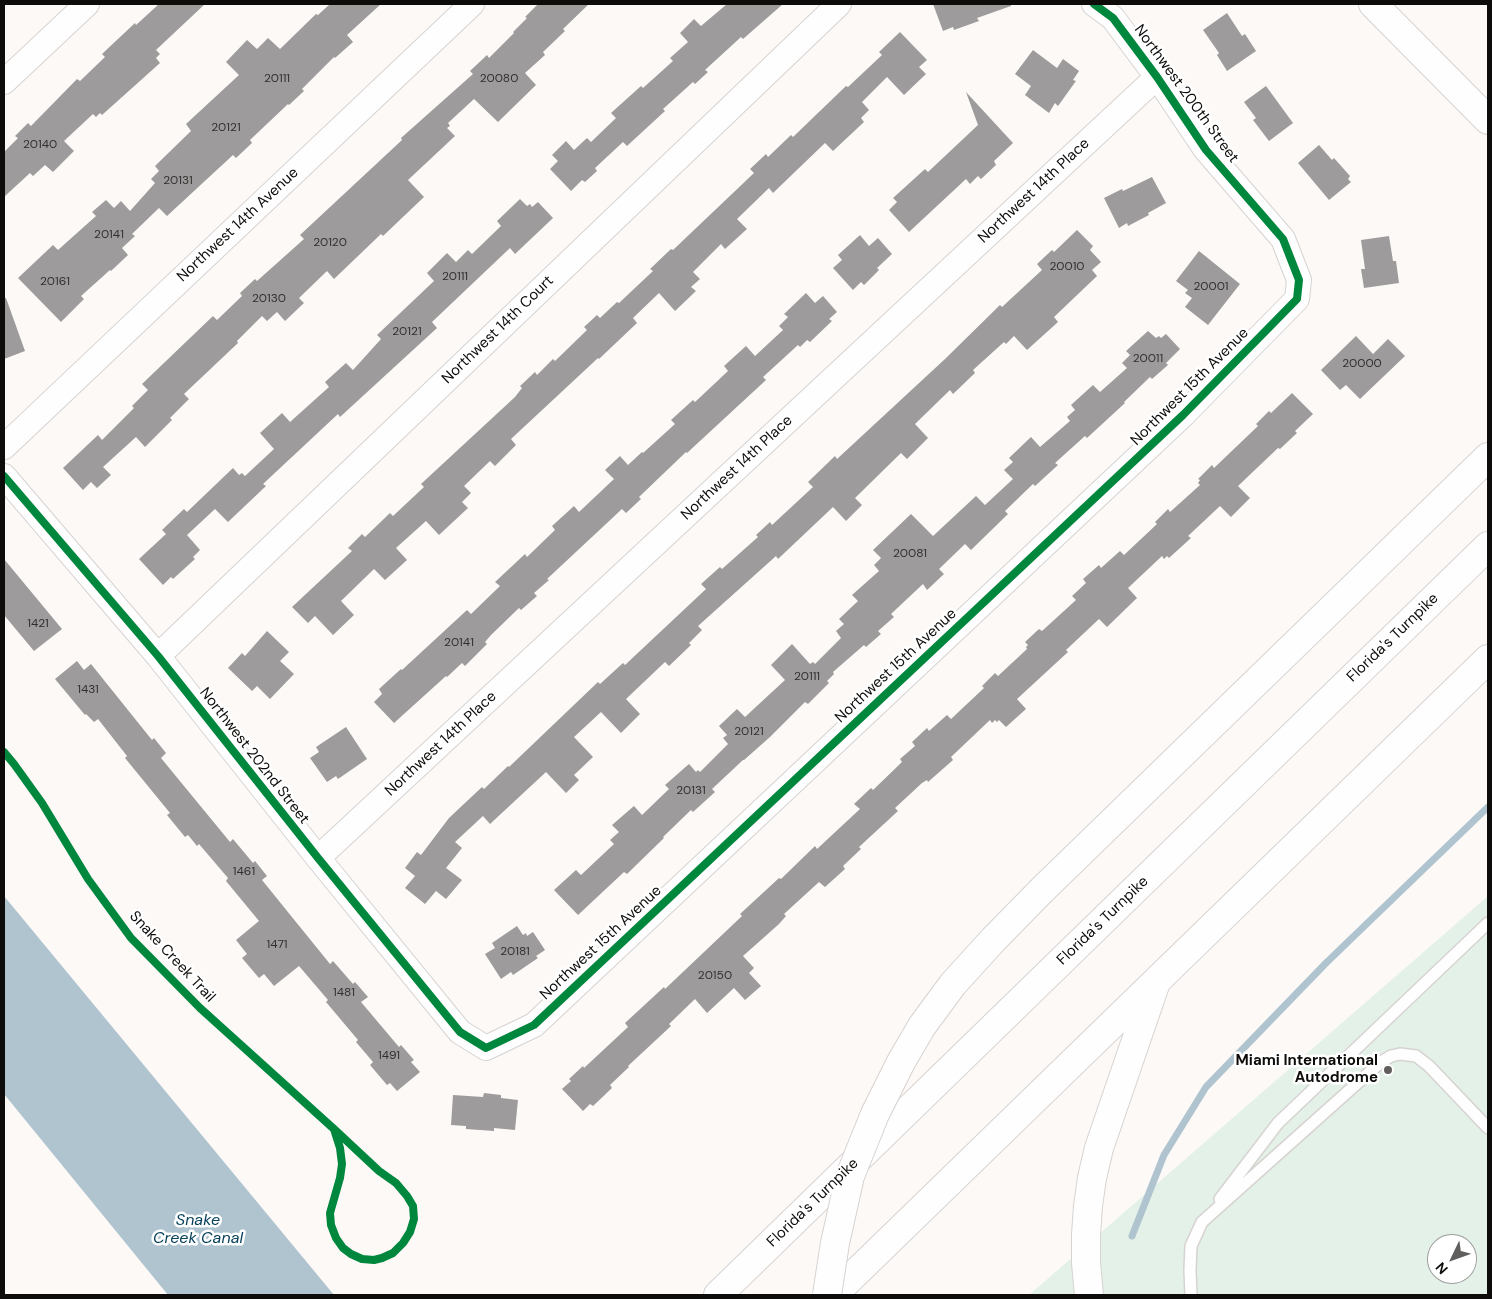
<!DOCTYPE html>
<style>
body{margin:0}
#map{position:relative;width:1492px;height:1299px;overflow:hidden;background:#fcf9f7;font-family:"DM Sans",sans-serif}
canvas{display:block}
.frame{position:absolute;inset:0;border:5px solid #0d0c0a;pointer-events:none}
.north{position:absolute;left:1427px;top:1234px;width:50px;height:50px;box-sizing:border-box;background:#fff;border:1px solid #9e9e9d;border-radius:50%;rotate:228deg;font-size:14px;font-weight:700;line-height:20px;text-align:center;color:#0d0c0a}
.north::after{content:'';display:block;margin:auto;width:18px;height:22px;background:#615f5d;clip-path:polygon(50% 0,100% 100%,50% 72%,0 100%)}
</style>
<div id="map">
<canvas width="1492" height="1299"></canvas>
<div class="frame"></div>
<div class="north">N</div>
</div>
<script>
const g = document.querySelector('canvas').getContext('2d');
g.lineJoin = 'round';
function fillPath(path, color) {
  g.fillStyle = color;
  g.fill(path, 'evenodd');
}
function poly(rows) {
  const path = new Path2D();
  for (const r of rows) {
    path.moveTo(r[0], r[1]);
    for (let i = 2; i < r.length; i += 2) path.lineTo(r[i], r[i + 1]);
  }
  return path;
}
function strokePath(path, color, width, dash) {
  g.strokeStyle = color;
  g.lineWidth = width;
  g.lineCap = dash ? 'butt' : 'round';
  g.setLineDash(dash || []);
  g.stroke(path);
}
function label(font, color, halo, rows, align = 'center') {
  g.font = font + ' "DM Sans",sans-serif';
  g.lineWidth = 5;
  g.setLineDash([]);
  g.textBaseline = 'middle';
  g.strokeStyle = halo;
  g.fillStyle = color;
  for (const [text, x, y, turn = 0] of rows) {
    g.save();
    g.translate(x, y);
    g.rotate((+turn || 0) * Math.PI / 180);
    g.textAlign = isNaN(turn) ? turn : align;
    if (halo) g.strokeText(text, 0, 0);
    g.fillText(text, 0, 0);
    g.restore();
  }
}
fillPath(poly([
 [1488,896,1488,1295,1029,1295],
 [1437,1244,1467,1244,1467,1274,1437,1274]
]), '#e4f1e8');
fillPath(poly([
 [4,896,334,1295,168,1295,4,1094]
]), '#b0c4d0');
strokePath(poly([
 [1132,1236,1164,1155,1206,1087,1326,963,1488,807]
]), '#b0c4d0', 7);
fillPath(poly([
 [159,4,205,4,156,50,160,54,156,58,160,63,102,115,100,113,96,117,93,114,64,141,74,151,53,172,45,165,33,176,30,173,4,197,4,152,18,138,15,136,28,123,31,126,77,79,80,81,105,57,102,54,135,23,136,25],
 [330,4,381,4,347,35,353,42,335,58,334,57,302,89,304,91,289,105,288,104,250,140,252,143,236,158,233,155,167,216,159,208,132,234,135,236,122,248,128,255,111,271,110,270,81,296,84,299,61,322,18,278,53,245,58,250,96,216,92,212,106,200,114,208,121,201,130,211,155,183,151,179,159,171,155,166,191,131,186,124,239,75,226,62,247,40,257,49,268,38,280,49,316,14,318,15],
 [538,4,589,4,563,29,565,31,543,52,545,55,525,73,536,85,498,122,474,99,448,123,450,126,447,128,455,136,408,180,424,197,383,236,381,234,334,279,327,271,299,298,304,303,285,321,277,312,267,321,262,316,237,341,238,343,184,394,189,399,170,418,172,420,145,447,136,437,103,467,111,475,97,488,91,482,83,490,63,468,98,435,102,440,134,408,132,406,148,390,142,384,213,316,217,320,242,296,240,293,255,279,257,281,304,239,300,235,402,140,401,138,473,74,470,71,487,55,489,58,514,33,513,32,527,18,525,17],
 [727,4,783,4,743,39,741,37,705,70,708,72,695,84,693,82,663,109,665,111,627,146,623,142,595,168,597,171,585,182,582,180,571,191,550,169,558,161,552,155,566,141,574,150,587,138,591,142,616,118,611,113,641,86,643,88,673,61,670,58,688,42,680,33,694,19,701,26],
 [933,4,1011,4,1011,6,977,18,979,21,954,30,953,27,943,31],
 [1227,13,1242,36,1245,34,1256,51,1227,71,1217,55,1219,53,1203,30],
 [900,32,927,60,919,67,926,74,904,95,887,77,862,102,869,110,861,118,864,122,833,151,825,143,773,193,769,188,737,219,747,229,725,249,721,244,693,272,700,279,691,287,696,291,675,311,659,293,633,318,637,323,599,359,598,358,511,439,516,445,495,466,490,461,464,486,471,493,462,502,468,508,439,535,426,521,396,548,407,560,385,580,374,569,341,601,354,615,333,635,315,616,308,623,292,607,352,551,348,548,362,534,365,537,390,513,393,516,424,487,421,484,515,397,522,388,520,386,535,372,537,375,553,359,555,361,587,330,584,327,597,315,600,318,617,302,619,303,653,271,650,269,671,249,673,250,754,173,750,169,766,154,768,157,791,135,793,137,846,86,848,87,882,55,879,52],
 [1033,50,1057,68,1063,59,1079,71,1073,80,1076,81,1058,106,1055,103,1049,113,1025,95,1031,86,1015,74],
 [1266,86,1293,123,1269,141,1253,120,1256,118,1244,102],
 [966,92,1013,143,994,161,996,165,981,179,978,176,970,184,966,179,909,232,889,210,897,202,893,198,925,169,928,172,978,125],
 [1319,145,1332,160,1334,158,1350,176,1348,179,1351,182,1329,200,1298,163],
 [1152,177,1166,203,1148,213,1149,215,1128,226,1127,223,1119,228,1104,198,1122,189,1123,191],
 [520,199,527,206,530,204,532,207,538,202,553,218,515,254,510,248,432,322,437,328,340,417,338,414,263,484,266,486,228,522,215,509,187,535,200,550,193,557,195,559,173,579,171,577,163,585,139,559,166,534,162,530,184,509,187,512,233,468,239,475,242,473,245,476,274,449,260,433,282,413,290,422,329,387,325,382,346,363,353,370,381,339,377,335,434,281,427,273,447,253,456,262,468,250,472,254,501,226,497,221],
 [1077,230,1093,246,1090,250,1101,262,1092,270,1097,276,1054,317,1058,322,1027,350,1014,336,1006,344,1004,342,973,370,975,373,953,394,950,390,915,424,928,438,907,459,901,453,855,498,862,505,846,521,833,507,778,559,776,556,698,626,702,630,689,643,691,645,669,666,665,662,626,699,640,714,621,733,601,712,574,737,593,757,574,775,579,780,566,793,546,772,490,824,483,816,455,842,462,848,446,868,462,880,446,899,436,891,425,904,405,888,415,876,405,868,417,852,421,855,449,818,482,787,484,789,508,766,509,767,598,682,600,684,623,663,625,665,706,589,701,584,720,567,722,569,758,537,756,535,770,522,772,525,813,487,808,482,835,456,837,459,945,359,1000,305,1002,307,1042,270,1037,264,1052,250,1054,252],
 [860,235,869,246,878,238,892,254,877,268,879,270,864,285,861,282,853,290,833,268,842,260,838,255],
 [1389,236,1393,261,1396,261,1399,283,1364,288,1361,269,1365,269,1361,240],
 [1199,251,1240,284,1208,325,1185,307,1192,298,1185,293,1188,290,1176,281],
 [806,293,815,303,823,296,837,312,829,319,832,321,810,342,807,340,800,347,798,345,763,377,766,380,687,453,686,452,639,497,641,499,626,513,622,509,547,579,549,580,534,593,537,596,521,610,519,608,491,635,485,642,487,644,465,666,462,663,447,677,446,676,394,723,374,702,382,694,379,689,401,669,402,670,467,610,471,614,500,586,495,582,525,554,527,557,555,530,552,526,574,506,579,512,614,479,605,470,620,456,628,465,642,452,643,453,675,424,671,420,693,400,695,402,728,371,724,366,746,346,755,356,783,330,779,326,788,317,784,314],
 [4,298,6,298,25,351,4,359],
 [1148,331,1156,338,1159,336,1161,338,1166,334,1180,349,1166,363,1168,365,1152,379,1150,377,1124,402,1125,403,1087,438,1085,436,1055,463,1058,465,1035,486,1033,484,1005,511,1008,514,971,550,965,544,939,569,944,574,927,590,923,584,891,614,894,617,878,631,881,634,866,647,864,645,833,672,834,674,827,681,829,683,808,704,805,702,770,737,744,760,743,760,712,789,715,792,693,812,691,810,663,837,664,838,627,874,624,872,578,915,554,890,576,870,581,875,614,844,610,840,619,832,612,825,634,806,642,815,669,789,665,785,689,764,696,772,698,770,700,772,728,744,723,738,727,735,719,726,737,709,745,717,785,680,771,665,792,644,810,664,813,662,815,664,841,638,836,631,844,624,839,619,858,601,852,595,879,571,874,565,881,558,873,550,911,514,933,536,976,496,985,505,1013,479,1004,470,1013,462,1009,458,1031,437,1040,447,1070,421,1067,417,1075,410,1071,405,1093,385,1100,392,1127,368,1122,363,1130,355,1126,351],
 [1356,336,1373,354,1388,339,1405,356,1360,399,1346,385,1340,390,1321,370],
 [1292,393,1313,414,1295,431,1297,433,1280,449,1278,448,1238,486,1250,498,1231,517,1220,506,1188,536,1191,538,1169,558,1167,556,1164,559,1162,556,1128,588,1137,598,1107,627,1099,619,1066,650,1068,652,1017,699,1026,709,1006,727,999,720,997,722,995,720,992,723,990,720,951,757,953,760,928,782,927,780,922,783,895,808,898,811,859,847,861,849,843,866,845,869,825,887,819,882,784,914,786,916,779,924,743,956,754,968,749,973,761,986,745,1000,734,988,707,1013,695,999,669,1024,671,1026,628,1066,629,1067,610,1085,612,1088,593,1106,590,1104,583,1111,562,1089,571,1081,569,1079,583,1066,584,1068,628,1027,625,1023,664,987,665,989,742,916,740,914,779,878,781,879,815,846,817,849,860,809,854,804,871,788,873,790,902,762,900,759,915,746,912,742,927,728,929,731,947,715,951,719,984,688,982,686,995,673,998,676,1027,649,1026,647,1028,645,1025,642,1039,629,1042,631,1076,600,1072,596,1086,583,1083,579,1099,565,1101,568,1120,551,1124,555,1157,524,1155,522,1168,509,1170,512,1200,485,1198,483,1200,480,1198,479,1212,465,1214,468,1258,426,1256,424,1269,411,1271,413],
 [4,559,62,629,34,651,4,615],
 [267,631,289,652,280,661,294,674,270,699,257,686,252,691,228,668,242,653,245,656],
 [77,661,84,670,91,664,152,740,154,738,166,753,161,758,230,842,233,839,253,863,255,861,267,876,262,880,330,964,333,961,353,984,355,982,368,997,361,1002,399,1047,401,1045,414,1060,411,1062,420,1072,397,1091,390,1083,387,1085,370,1065,373,1062,356,1042,358,1040,326,1002,328,1000,299,966,274,986,264,974,259,978,242,958,247,954,236,940,259,921,226,881,228,878,199,844,197,846,188,835,185,837,167,815,170,813,125,758,127,756,98,719,94,722,86,714,85,715,55,679],
 [346,727,367,759,338,779,336,776,327,782,310,758,319,752,316,747],
 [517,926,523,935,526,933,527,936,533,932,545,950,536,956,538,958,513,975,511,972,501,979,485,954,495,948,492,943],
 [484,1093,501,1095,501,1098,518,1100,515,1130,494,1128,494,1131,466,1129,466,1126,451,1125,453,1095,483,1097]
]), '#9d9b9b');
const service = poly([
 [1220,1199,1278,1123,1488,923],
 [1191,1295,1190,1270,1191,1246,1202,1222,1381,1062,1391,1056,1400,1054,1416,1056,1429,1066,1488,1128]
]);
const minor = poly([
 [4,82,87,4],
 [4,447,472,4],
 [4,476,158,656,318,858,460,1032,486,1048,534,1025,1183,415,1297,299,1299,280,1283,239,1206,150,1157,77,1113,18,1094,4],
 [158,656,839,4],
 [318,858,1157,77]
]);
const primary = poly([
 [1373,4,1488,120]
]);
const motorway = poly([
 [1042,890,1488,457],
 [718,1295,1488,546],
 [833,1295,1488,659],
 [1089,1295,1086,1263,1086,1235,1088,1206,1092,1178,1099,1148,1155,985]
]);
strokePath(service, '#d6d3d1', 14);
strokePath(minor, '#d6d3d1', 26);
strokePath(primary, '#d6d3d1', 30);
strokePath(motorway, '#d6d3d1', 30);
strokePath(service, '#fffefe', 11);
strokePath(minor, '#fffefe', 24);
strokePath(primary, '#fffefe', 28);
strokePath(motorway, '#fffefe', 28);
const motorwayBridge = poly([
 [827,1295,835,1243,850,1176,875,1114,901,1062,922,1026,953,984,993,940,1042,890]
]);
strokePath(motorwayBridge, '#d6d3d1', 30, []);
strokePath(motorwayBridge, '#fffefe', 28);
strokePath(poly([
 [4,476,158,656,318,858,460,1032,486,1048,534,1025,1183,415,1297,299,1299,280,1283,239,1206,150,1157,77,1113,18,1094,4],
 [4,752,14,764,42,803,88,879,131,938,200,1008,334,1129,379,1171,396,1183,407,1196,413,1206,414,1219,410,1232,403,1243,393,1253,382,1258,374,1260,362,1259,351,1254,343,1248,336,1238,331,1225,330,1213,340,1178,342,1164,340,1148,334,1129]
]), '#00873e', 8);
for (const [x, y, r, color] of [
 [1388,1070,5,"#615f5d"]
]) {
  const dot = new Path2D();
  dot.arc(x, y, r, 0, 2 * Math.PI);
  g.fillStyle = color;
  g.fill(dot);
  strokePath(dot, '#fff', 2);
}
label('12px', '#31302e', null, [
 ["20111",277,79],
 ["20080",499,79],
 ["20121",226,128],
 ["20140",40,145],
 ["20131",178,181],
 ["20141",109,235],
 ["20120",330,243],
 ["20010",1067,267],
 ["20111",455,277],
 ["20161",55,282],
 ["20001",1211,287],
 ["20130",269,299],
 ["20121",407,332],
 ["20011",1148,359],
 ["20000",1362,364],
 ["20081",910,554],
 ["1421",38,624],
 ["20141",459,643],
 ["20111",807,677],
 ["1431",88,690],
 ["20121",749,732],
 ["20131",691,791],
 ["1461",244,872],
 ["1471",277,945],
 ["20181",515,952],
 ["20150",715,976],
 ["1481",344,993],
 ["1491",389,1056]
]);
label('15px', '#0d0c0a', '#fff', [
 ["Northwest 200th Street",1186,94,54],
 ["Northwest 14th Place",1034,191,-43],
 ["Northwest 14th Avenue",238,225,-43],
 ["Northwest 14th Court",498,330,-44],
 ["Northwest 15th Avenue",1190,387,-45],
 ["Northwest 14th Place",737,468,-43],
 ["Florida's Turnpike",1393,638,-44],
 ["Northwest 15th Avenue",896,666,-43],
 ["Northwest 14th Place",441,744,-43],
 ["Northwest 202nd Street",254,756,52],
 ["Florida's Turnpike",1103,921,-44],
 ["Northwest 15th Avenue",601,943,-43],
 ["Snake Creek Trail",172,957,47],
 ["Florida's Turnpike",813,1203,-44]
]);
label('bold 15px', '#0d0c0a', '#fff', [
 ["Miami International",1378,1061],
 ["Autodrome",1378,1078]
], 'right');
label('italic 16px', '#08425d', '#fff', [
 ["Snake",198,1221],
 ["Creek Canal",198,1239]
]);
</script>
